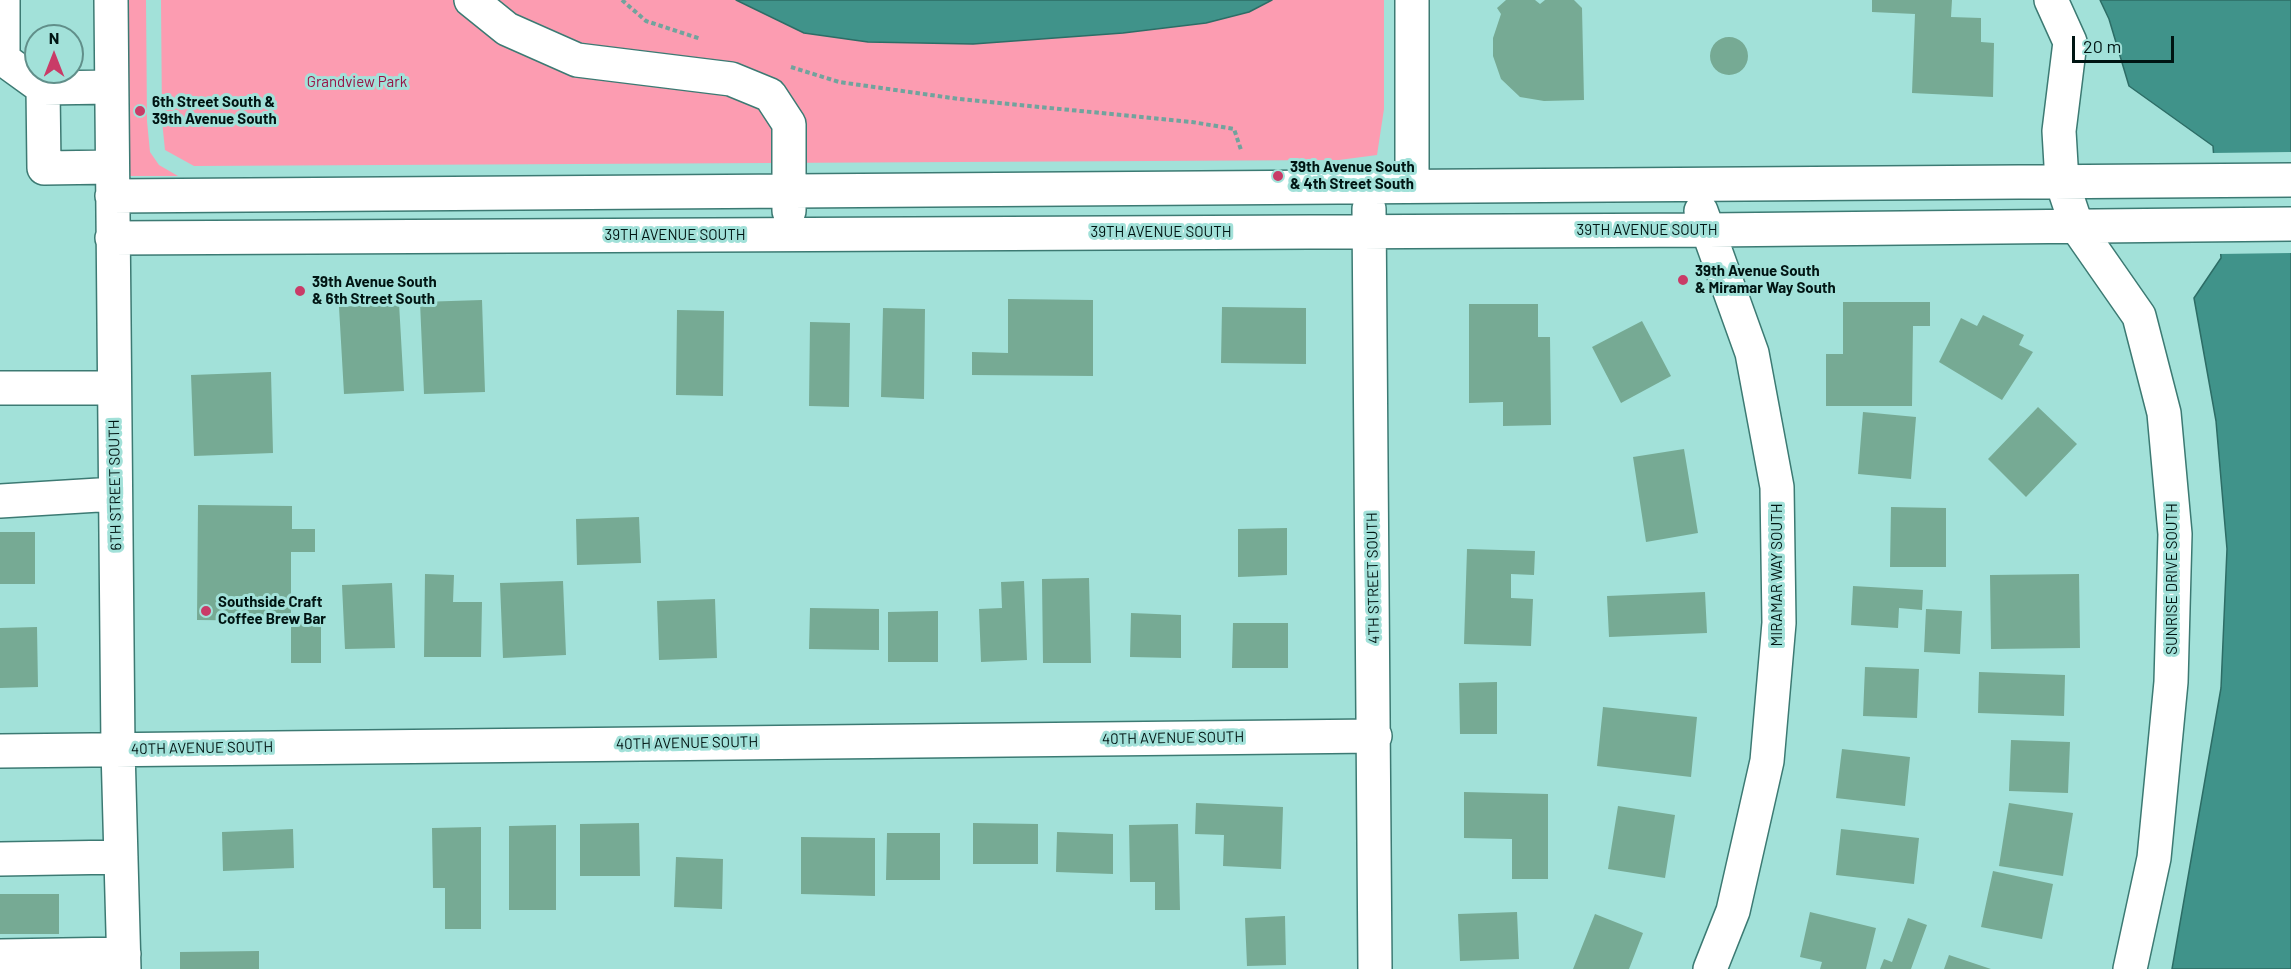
<!DOCTYPE html>
<style>
body{margin:0}
#map{position:relative;width:2291px;height:969px;overflow:hidden;background:#a2e1d9;font-family:Barlow,sans-serif}
canvas{display:block}
.north{position:absolute;left:24px;top:24px;width:60px;height:60px;box-sizing:border-box;background:#a2e1d9;border:2px solid #618f8a;border-radius:50%;rotate:0deg;font-size:16px;font-weight:700;line-height:24px;text-align:center;color:#001513}
.north::after{content:'';display:block;margin:auto;width:21px;height:27px;background:#c93b67;clip-path:polygon(50% 0,100% 100%,50% 72%,0 100%)}
.scale{position:absolute;left:2072px;top:36px;width:102px;height:27px;box-sizing:border-box;border:3px solid #001513;border-top:0;padding-left:8px;font-size:18px;line-height:21px;white-space:nowrap;color:#001513;-webkit-text-stroke:4px #a2e1d9;paint-order:stroke}
</style>
<div id="map">
<canvas width="2291" height="969"></canvas>
<div class="north">N</div>
<div class="scale">20 m</div>
</div>
<script>
const g = document.querySelector('canvas').getContext('2d');
g.lineJoin = 'round';
function fillPath(path, color) {
  g.fillStyle = color;
  g.fill(path, 'evenodd');
}
function poly(rows) {
  const path = new Path2D();
  for (const r of rows) {
    if (r.length === 3) {
      path.moveTo(r[0] + r[2], r[1]);
      path.arc(r[0], r[1], r[2], 0, 2 * Math.PI);
      continue;
    }
    path.moveTo(r[0], r[1]);
    for (let i = 2; i < r.length; i += 2) path.lineTo(r[i], r[i + 1]);
  }
  return path;
}
function strokePath(path, color, width, dash) {
  g.strokeStyle = color;
  g.lineWidth = width;
  g.lineCap = dash ? 'butt' : 'round';
  g.setLineDash(dash || []);
  g.stroke(path);
}
function label(font, color, halo, rows, align = 'center') {
  g.font = font + ' Barlow,sans-serif';
  g.lineWidth = 6;
  g.setLineDash([]);
  g.textBaseline = 'middle';
  g.strokeStyle = halo;
  g.fillStyle = color;
  for (const [text, x, y, turn = 0] of rows) {
    g.save();
    g.translate(x, y);
    g.rotate((+turn || 0) * Math.PI / 180);
    g.textAlign = isNaN(turn) ? turn : align;
    if (halo) g.strokeText(text, 0, 0);
    g.fillText(text, 0, 0);
    g.restore();
  }
}
fillPath(poly([
 [128,0,146,0,147,121,150,152,159,165,178,176,129,176],
 [161,0,736,0,804,33,1123,33,1206,23,1249,12,1272,0,1384,0,1384,109,1377,155,1339,160,194,166,165,150,162,121]
]), '#fc9cb1');
const water = poly([
 [736,0,1272,0,1249,12,1206,23,1123,33,973,44,868,42,804,33,736,0],
 [2100,0,2291,0,2291,969,2172,969,2221,688,2227,549,2216,421,2194,298,2221,258,2213,146,2129,86,2109,19,2100,0]
]);
fillPath(water, '#40938a');
strokePath(water, '#2d6d66', 1.5);
fillPath(poly([
 [2291,152,2291,253,2218,254,2211,153]
]), '#a2e1d9');
fillPath(poly([
 [1506,0,1535,0,1540,4,1545,0,1574,0,1582,8,1584,100,1544,101,1520,97,1501,79,1493,56,1493,38,1501,14,1497,8],
 [1872,0,1952,0,1951,17,1981,18,1981,42,1994,43,1993,97,1912,93,1915,14,1872,12],
 [1729,56,19],
 [1008,299,1093,300,1093,376,972,375,972,352,1008,353],
 [482,300,485,392,424,394,420,302],
 [1843,302,1930,302,1930,326,1913,326,1912,406,1826,406,1826,354,1843,354],
 [399,303,404,391,344,394,339,307],
 [1469,304,1538,304,1538,337,1550,337,1551,425,1503,426,1503,402,1469,403],
 [1222,307,1306,308,1306,364,1221,363],
 [883,308,925,309,924,399,881,397],
 [677,310,724,311,723,396,676,395],
 [1983,315,2024,335,2019,345,2033,352,2002,400,1939,362,1961,318,1977,326],
 [1642,321,1671,376,1621,403,1592,347],
 [810,322,850,323,849,407,809,406],
 [271,372,273,453,194,456,191,375],
 [2038,407,2077,444,2026,497,1988,459],
 [1863,412,1916,417,1911,479,1858,474],
 [1684,449,1698,533,1646,542,1633,457],
 [198,505,292,506,292,529,315,529,315,552,291,552,291,618,321,618,321,663,291,663,291,621,197,620],
 [1891,507,1946,508,1946,567,1890,567],
 [639,517,641,563,577,565,576,519],
 [1287,528,1287,575,1238,577,1238,529],
 [0,532,35,532,35,584,0,584],
 [1467,549,1535,551,1534,575,1511,574,1511,598,1533,599,1531,646,1464,644],
 [425,574,454,575,453,602,482,602,481,657,424,657],
 [2079,574,2080,648,1991,649,1990,575],
 [1089,578,1091,663,1043,663,1042,579],
 [563,581,566,655,503,658,500,583],
 [1024,581,1027,660,981,662,979,609,1002,608,1001,582],
 [392,583,395,648,345,649,342,585],
 [1853,586,1923,590,1922,610,1899,608,1898,628,1851,625],
 [1705,592,1707,633,1609,637,1607,596],
 [715,599,717,658,659,660,657,601],
 [810,608,879,609,879,650,809,649],
 [1926,609,1962,611,1960,654,1924,652],
 [938,611,938,662,888,662,888,612],
 [1131,613,1181,615,1181,658,1130,657],
 [1233,623,1288,623,1288,668,1232,668],
 [37,627,38,687,0,688,0,628],
 [1865,667,1919,669,1917,718,1863,716],
 [1979,672,2065,675,2064,716,1978,713],
 [1497,682,1497,734,1460,734,1459,683],
 [1603,707,1697,717,1691,777,1597,766],
 [2011,740,2070,742,2068,793,2009,791],
 [1842,749,1910,757,1905,806,1836,798],
 [1464,792,1548,794,1548,879,1512,879,1512,839,1464,838],
 [1196,803,1283,807,1281,869,1223,866,1224,835,1195,834],
 [2009,803,2073,813,2063,876,1999,866],
 [1618,806,1675,815,1665,878,1608,869],
 [639,823,640,876,580,876,580,824],
 [973,823,1038,824,1038,864,973,864],
 [1178,824,1180,910,1155,910,1155,882,1130,882,1129,825],
 [556,825,556,910,509,910,509,826],
 [481,827,481,929,445,929,445,888,433,888,432,828],
 [293,829,294,868,223,871,222,832],
 [1841,829,1919,838,1914,884,1836,875],
 [1057,832,1113,834,1113,874,1056,872],
 [887,833,940,833,940,880,886,880],
 [801,837,875,838,875,896,801,894],
 [676,857,723,859,722,909,674,907],
 [1993,871,2053,884,2042,939,1981,927],
 [0,894,59,894,59,934,0,934],
 [1517,912,1519,959,1460,961,1458,914],
 [1810,912,1876,928,1866,969,1820,969,1822,962,1800,957],
 [1595,914,1643,933,1629,969,1573,969],
 [1285,916,1286,965,1247,966,1245,918],
 [1908,918,1927,925,1911,969,1880,969,1884,959,1892,962],
 [259,951,259,969,180,969,180,952],
 [1949,955,1991,969,1944,969]
]), '#76aa94');
const minor = poly([
 [111,0,118,749,124,969],
 [471,0,507,29,577,60,731,79,770,95,789,124,789,211],
 [1412,0,1412,186],
 [2051,0,2070,42,2059,131,2062,182,2077,227,2139,316,2164,413,2175,534,2171,682,2154,858,2130,969],
 [0,59,3,59,3,0],
 [3,59,43,88,111,87],
 [43,88,44,168,112,167],
 [112,196,2291,180],
 [1369,209,1375,969],
 [1701,211,1752,353,1777,487,1779,623,1767,761,1733,911,1710,969],
 [112,238,1709,230,2291,224],
 [0,388,114,388],
 [0,501,115,494],
 [0,751,1375,736],
 [0,859,121,857],
 [0,956,124,954]
]);
strokePath(minor, '#3c7a73', 36);
strokePath(poly([
 [622,0,646,21,701,39],
 [791,67,839,82,959,99,1192,122,1234,129,1241,150]
]), '#71a39d', 4, [4.5, 3]);
strokePath(minor, '#fff', 33);
for (const [x, y, r, color] of [
 [140,111,6,"#c93b67"],
 [1278,176,6,"#c93b67"],
 [1683,280,6,"#c93b67"],
 [300,291,6,"#c93b67"],
 [206,611,6,"#c93b67"]
]) {
  const dot = new Path2D();
  dot.arc(x, y, r, 0, 2 * Math.PI);
  g.fillStyle = color;
  g.fill(dot);
  strokePath(dot, '#a2e1d9', 2);
}
label('15px', '#971345', '#a2e1d9', [
 ["Grandview Park",357,82]
]);
label('bold 15px', '#001513', '#a2e1d9', [
 ["6th Street South &",152,102],
 ["39th Avenue South",152,119],
 ["39th Avenue South",1290,167],
 ["& 4th Street South",1290,184],
 ["39th Avenue South",1695,271],
 ["& Miramar Way South",1695,288],
 ["39th Avenue South",312,282],
 ["& 6th Street South",312,299],
 ["Southside Craft",218,602],
 ["Coffee Brew Bar",218,619]
], 'left');
label('15px', '#001513', '#a2e1d9', [
 ["39TH AVENUE SOUTH",1647,230],
 ["39TH AVENUE SOUTH",1161,232],
 ["39TH AVENUE SOUTH",675,235],
 ["6TH STREET SOUTH",115,485,-91],
 ["MIRAMAR WAY SOUTH",1777,575,-90],
 ["4TH STREET SOUTH",1373,578,-91],
 ["SUNRISE DRIVE SOUTH",2172,579,-90],
 ["40TH AVENUE SOUTH",1173,738,-1],
 ["40TH AVENUE SOUTH",687,743,-1],
 ["40TH AVENUE SOUTH",202,748,-1]
]);
</script>
